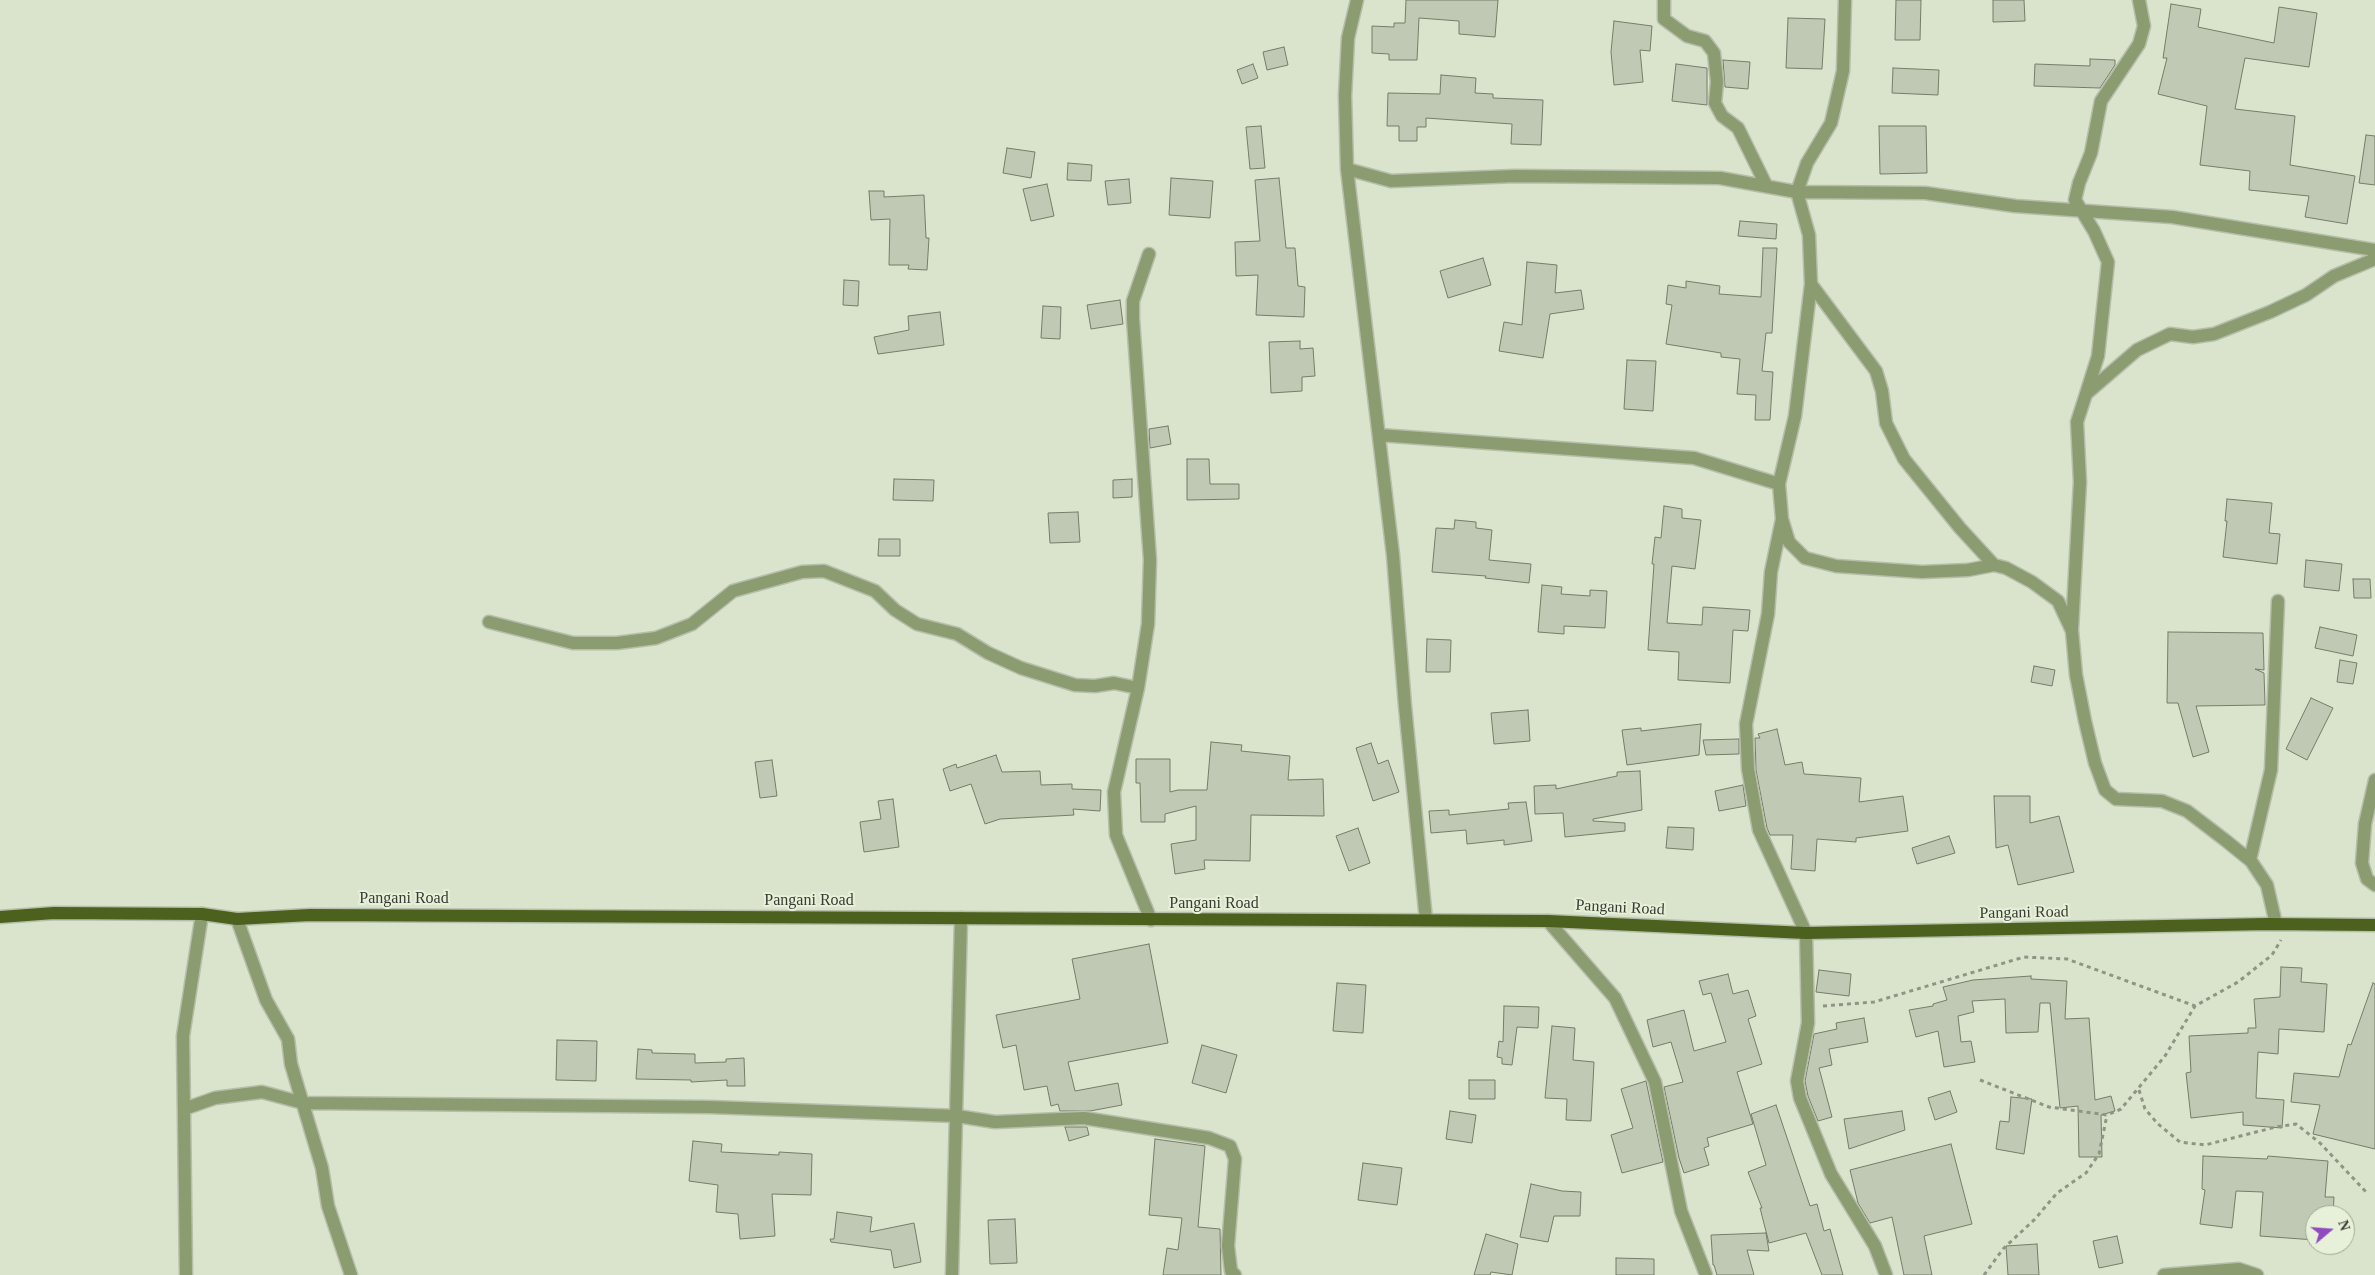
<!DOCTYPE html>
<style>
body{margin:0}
#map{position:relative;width:2375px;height:1275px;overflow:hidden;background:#dae3cc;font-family:"Times New Roman",serif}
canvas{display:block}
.north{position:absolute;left:2305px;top:1205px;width:50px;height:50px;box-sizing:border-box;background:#e7f0d9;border:1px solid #a1a897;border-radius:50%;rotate:72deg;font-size:14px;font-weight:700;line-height:20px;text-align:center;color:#383c33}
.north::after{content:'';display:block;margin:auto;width:18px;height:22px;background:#914bbe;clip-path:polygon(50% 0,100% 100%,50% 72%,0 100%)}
</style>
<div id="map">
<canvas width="2375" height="1275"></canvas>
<div class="north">N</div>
</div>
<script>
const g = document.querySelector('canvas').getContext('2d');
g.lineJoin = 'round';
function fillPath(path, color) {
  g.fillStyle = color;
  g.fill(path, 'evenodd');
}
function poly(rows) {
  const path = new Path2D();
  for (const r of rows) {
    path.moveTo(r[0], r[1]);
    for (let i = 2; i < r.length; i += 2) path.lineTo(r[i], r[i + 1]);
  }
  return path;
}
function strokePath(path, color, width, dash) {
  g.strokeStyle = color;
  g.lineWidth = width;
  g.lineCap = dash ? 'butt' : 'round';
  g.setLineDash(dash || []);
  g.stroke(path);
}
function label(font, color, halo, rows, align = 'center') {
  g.font = font + ' "Times New Roman",serif';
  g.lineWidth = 4;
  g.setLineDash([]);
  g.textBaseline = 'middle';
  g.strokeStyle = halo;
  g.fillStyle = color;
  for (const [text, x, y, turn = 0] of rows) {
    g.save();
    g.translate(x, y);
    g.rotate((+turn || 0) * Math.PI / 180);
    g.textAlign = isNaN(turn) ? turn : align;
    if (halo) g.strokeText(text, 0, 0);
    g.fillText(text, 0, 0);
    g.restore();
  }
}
const building = poly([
 [1406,0,1498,0,1495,37,1459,34,1459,21,1419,18,1417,60,1389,60,1389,54,1372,53,1372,26,1394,27,1394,23,1405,23,1406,0],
 [1896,0,1921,0,1920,40,1895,40,1896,0],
 [1993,0,2024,0,2025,21,1993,22,1993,0],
 [2171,4,2201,9,2198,27,2274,43,2279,7,2317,13,2309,67,2245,58,2235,109,2295,116,2290,165,2355,176,2347,224,2305,217,2309,196,2249,190,2250,171,2200,165,2207,106,2158,94,2167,58,2163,58,2171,4],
 [1788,18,1825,19,1822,69,1786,68,1788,18],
 [1614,21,1652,26,1650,51,1640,50,1643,82,1614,85,1611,52,1614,21],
 [1284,47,1288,65,1267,70,1263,52,1284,47],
 [2090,59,2115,60,2115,65,2100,88,2034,86,2035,64,2090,66,2090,59],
 [1723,60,1750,62,1748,89,1725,87,1723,60],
 [1253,64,1258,78,1242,84,1237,70,1253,64],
 [1676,64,1707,68,1707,105,1672,101,1676,64],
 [1893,68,1939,70,1938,95,1892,93,1893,68],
 [1441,75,1476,78,1475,93,1493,94,1493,98,1543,100,1541,145,1511,144,1512,124,1426,118,1426,127,1417,127,1417,141,1399,141,1399,126,1387,126,1388,93,1440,94,1441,75],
 [1261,126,1265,168,1250,169,1246,127,1261,126],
 [1879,126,1926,126,1927,173,1880,174,1879,126],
 [2366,135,2375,136,2375,185,2359,183,2366,135],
 [1007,148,1035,152,1031,178,1003,173,1007,148],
 [1068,163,1092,165,1091,181,1067,180,1068,163],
 [1171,178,1213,181,1210,218,1169,215,1171,178],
 [1279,178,1286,248,1295,248,1298,286,1305,287,1304,317,1256,315,1258,275,1236,276,1235,242,1260,241,1255,180,1279,178],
 [1129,179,1131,203,1108,205,1105,181,1129,179],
 [1047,184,1054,216,1031,221,1023,189,1047,184],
 [869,191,884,191,884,197,924,195,926,238,929,238,927,270,908,269,909,265,889,265,890,219,871,220,869,191],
 [1740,221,1777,224,1776,239,1738,236,1740,221],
 [1763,248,1777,248,1772,333,1766,333,1762,371,1773,372,1770,420,1755,420,1756,395,1737,394,1740,359,1721,357,1721,353,1666,344,1672,305,1666,304,1668,285,1686,288,1686,281,1720,286,1719,294,1761,297,1763,248],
 [1483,258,1491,285,1448,298,1440,271,1483,258],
 [1527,262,1557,265,1555,293,1581,290,1584,309,1550,314,1543,358,1499,351,1504,322,1522,325,1527,262],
 [844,280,859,281,858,306,843,305,844,280],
 [1120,300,1123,324,1091,329,1087,305,1120,300],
 [1043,306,1061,307,1060,339,1041,338,1043,306],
 [940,312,944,345,878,354,874,337,909,330,908,316,940,312],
 [1300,341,1300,349,1313,348,1315,376,1302,377,1302,391,1271,393,1269,342,1300,341],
 [1627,360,1656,361,1653,411,1624,409,1627,360],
 [1168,426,1171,444,1150,448,1149,429,1168,426],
 [1187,459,1209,459,1210,484,1239,484,1239,499,1187,500,1187,459],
 [894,479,934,480,933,501,893,500,894,479],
 [1132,479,1132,497,1113,498,1113,480,1132,479],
 [2227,499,2272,503,2269,533,2280,534,2277,564,2223,557,2227,521,2225,521,2227,499],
 [1664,506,1682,509,1682,518,1701,520,1695,569,1672,566,1667,623,1702,625,1703,607,1750,610,1748,631,1733,630,1730,683,1678,680,1679,652,1648,650,1654,564,1652,564,1655,537,1661,538,1664,506],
 [1078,512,1080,542,1050,543,1048,513,1078,512],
 [1455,520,1476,522,1476,528,1492,530,1489,560,1531,564,1529,583,1485,578,1486,576,1432,572,1436,528,1454,529,1455,520],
 [879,539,900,539,900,556,878,556,879,539],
 [2306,560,2342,564,2339,591,2304,587,2306,560],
 [2353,579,2370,579,2371,598,2354,598,2353,579],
 [1542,585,1562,587,1561,594,1590,596,1590,590,1607,591,1605,628,1564,626,1564,634,1538,632,1542,585],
 [2320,627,2357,635,2353,656,2315,648,2320,627],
 [2168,632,2263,633,2264,670,2255,669,2264,673,2265,705,2196,706,2209,752,2193,757,2178,703,2167,703,2168,632],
 [1427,639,1451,640,1450,672,1426,672,1427,639],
 [2340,660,2357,663,2353,684,2337,682,2340,660],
 [2034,666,2055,670,2052,686,2031,682,2034,666],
 [2311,698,2333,708,2307,760,2286,749,2311,698],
 [1528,710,1530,741,1494,744,1491,713,1528,710],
 [1701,724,1699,755,1627,765,1622,730,1641,728,1641,731,1701,724],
 [1777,729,1785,765,1802,762,1804,774,1861,778,1859,802,1903,796,1908,831,1856,838,1856,842,1817,839,1815,871,1791,869,1793,835,1770,835,1767,828,1756,770,1755,738,1760,738,1758,734,1777,729],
 [1739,739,1739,754,1706,755,1703,740,1739,739],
 [1211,742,1242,745,1241,751,1290,756,1288,780,1323,779,1324,816,1251,815,1250,861,1204,860,1205,869,1175,874,1171,844,1196,840,1196,806,1165,814,1165,822,1141,822,1140,783,1136,783,1136,759,1170,759,1170,792,1178,790,1207,790,1211,742],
 [1371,743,1378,764,1388,760,1399,792,1373,801,1356,748,1371,743],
 [996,755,1002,772,1040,771,1041,785,1072,784,1072,789,1101,790,1100,811,1073,809,1074,815,1000,819,985,824,971,784,950,791,943,769,956,764,957,768,996,755],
 [772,760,777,796,760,798,755,762,772,760],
 [1640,771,1642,810,1593,819,1593,821,1625,823,1625,831,1565,837,1563,813,1535,814,1534,786,1556,785,1556,789,1617,776,1617,772,1640,771],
 [1743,785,1746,806,1719,811,1715,791,1743,785],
 [1994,796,2030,796,2030,823,2059,816,2074,872,2018,885,2008,845,1996,848,1994,796],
 [893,799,899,847,864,852,860,822,881,819,878,801,893,799],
 [1526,802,1532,841,1504,845,1504,840,1467,844,1466,830,1431,833,1429,811,1449,810,1449,815,1509,809,1508,803,1526,802],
 [1668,827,1694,828,1693,850,1666,848,1668,827],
 [1358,828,1370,863,1349,871,1336,836,1358,828],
 [1949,836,1955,853,1917,864,1912,848,1949,836],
 [1149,944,1168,1043,1068,1062,1075,1091,1118,1083,1122,1105,1090,1111,1060,1111,1058,1104,1051,1106,1047,1086,1024,1090,1016,1045,1003,1048,996,1015,1080,999,1072,959,1149,944],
 [2281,967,2302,968,2301,982,2327,984,2324,1032,2279,1029,2278,1054,2258,1052,2256,1098,2284,1100,2282,1128,2243,1125,2243,1112,2191,1118,2186,1073,2191,1072,2189,1036,2248,1033,2248,1028,2256,1028,2254,999,2280,997,2281,967],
 [1819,970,1851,974,1849,996,1816,992,1819,970],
 [1728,974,1733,994,1748,990,1756,1016,1748,1019,1762,1064,1737,1072,1753,1124,1707,1138,1709,1146,1704,1148,1709,1165,1684,1173,1679,1158,1664,1087,1683,1082,1671,1042,1653,1047,1647,1020,1684,1010,1694,1051,1726,1042,1711,993,1703,995,1699,981,1728,974],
 [2031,976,2031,979,2067,981,2065,1019,2089,1018,2095,1100,2111,1096,2115,1111,2101,1115,2102,1157,2079,1157,2078,1106,2060,1108,2050,1003,2040,1003,2038,1032,2006,1033,2005,999,1972,1001,1974,1012,1958,1016,1961,1042,1971,1041,1975,1062,1944,1067,1938,1031,1916,1037,1909,1010,1933,1006,1933,1004,1947,1000,1943,987,1973,980,2031,976],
 [1337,983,1366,985,1363,1033,1333,1031,1337,983],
 [2373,983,2375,984,2375,1149,2313,1134,2320,1105,2291,1102,2294,1073,2339,1077,2348,1044,2351,1045,2373,983],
 [1504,1006,1539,1007,1538,1028,1517,1027,1512,1065,1502,1064,1502,1058,1497,1057,1499,1041,1503,1042,1504,1006],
 [1864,1018,1868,1042,1829,1049,1832,1065,1819,1068,1832,1117,1818,1121,1808,1096,1805,1081,1814,1034,1837,1029,1836,1023,1864,1018],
 [1552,1026,1575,1028,1573,1060,1594,1062,1591,1121,1566,1120,1567,1099,1545,1098,1552,1026],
 [557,1040,597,1041,596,1081,556,1080,557,1040],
 [1202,1045,1237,1055,1226,1093,1192,1083,1202,1045],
 [638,1049,652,1050,652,1053,695,1054,695,1063,726,1062,726,1059,744,1058,745,1086,727,1086,727,1080,691,1082,691,1080,636,1079,638,1049],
 [1469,1080,1495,1080,1495,1099,1469,1099,1469,1080],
 [1646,1081,1663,1162,1622,1173,1611,1135,1633,1128,1621,1089,1646,1081],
 [1950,1091,1957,1112,1935,1120,1928,1098,1950,1091],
 [2011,1097,2032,1099,2024,1154,1996,1149,2000,1121,2009,1122,2011,1097],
 [1776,1105,1810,1206,1817,1204,1824,1231,1830,1229,1843,1275,1822,1275,1806,1233,1769,1243,1760,1208,1762,1208,1748,1172,1766,1165,1751,1114,1776,1105],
 [1450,1111,1476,1115,1472,1143,1446,1139,1450,1111],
 [1902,1111,1905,1130,1849,1149,1844,1119,1902,1111],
 [1065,1127,1087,1127,1089,1135,1069,1141,1065,1127],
 [1155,1139,1205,1146,1198,1227,1220,1229,1221,1275,1163,1275,1167,1248,1178,1250,1182,1218,1149,1215,1155,1139],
 [693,1141,722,1144,721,1152,779,1155,779,1152,812,1154,811,1195,772,1194,775,1236,740,1239,738,1214,716,1212,718,1185,689,1181,693,1141],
 [1951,1144,1972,1224,1924,1236,1932,1275,1904,1275,1892,1217,1870,1223,1858,1203,1850,1170,1951,1144],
 [2203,1156,2267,1159,2268,1156,2328,1161,2325,1197,2334,1197,2333,1215,2315,1215,2315,1240,2260,1236,2263,1192,2236,1191,2232,1228,2200,1224,2205,1190,2202,1189,2203,1156],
 [1363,1163,1402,1168,1397,1205,1358,1200,1363,1163],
 [1531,1184,1562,1191,1581,1192,1580,1216,1554,1216,1548,1242,1520,1237,1531,1184],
 [837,1212,872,1217,870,1232,914,1223,921,1262,894,1268,891,1250,831,1242,830,1239,834,1239,837,1212],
 [1015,1219,1017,1263,990,1264,988,1220,1015,1219],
 [1766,1233,1769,1251,1747,1250,1754,1275,1717,1275,1714,1265,1713,1265,1711,1235,1766,1233],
 [1486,1234,1518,1244,1512,1275,1491,1272,1490,1275,1474,1275,1486,1234],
 [2117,1236,2123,1263,2099,1268,2093,1241,2117,1236],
 [2037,1244,2039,1275,2008,1275,2006,1246,2037,1244],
 [1616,1258,1654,1259,1654,1275,1616,1275,1616,1258]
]);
fillPath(building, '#c0c9b3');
strokePath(building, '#757d68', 1);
const minor = poly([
 [1357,0,1348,38,1345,96,1347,169,1391,181,1515,176,1720,178,1797,192,1925,193,2015,206,2172,217,2375,250],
 [1664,0,1664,19,1687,36,1705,41,1714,53,1717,82,1715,103,1722,116,1738,128,1766,185],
 [1845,0,1843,71,1831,123,1807,163,1797,192,1809,235,1811,284,1876,371,1882,391,1886,423,1904,459,1960,528,1994,565,2006,568,2032,582,2058,601,2072,631,2076,675,2085,721,2095,763,2105,790,2116,799,2162,801,2187,811,2225,840,2251,861,2267,885,2276,924],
 [1347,169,1393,555,1405,706,1426,920],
 [1149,254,1133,301,1133,319,1150,560,1148,624,1138,688,1114,792,1116,835,1151,920],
 [1811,284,1795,416,1779,484,1782,519,1789,542,1805,558,1836,566,1922,572,1968,570,1994,565],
 [2086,394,2098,356,2108,262,2094,231,2075,200,2079,183,2091,153,2101,101,2139,44,2144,26,2139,0],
 [1379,435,1694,458,1779,484],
 [1782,519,1771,572,1768,614,1746,724,1748,769,1759,830,1806,933,1808,1023,1797,1081,1800,1098,1831,1174,1875,1246,1886,1275],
 [489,622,573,643,617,643,656,638,692,624,733,591,802,572,824,571,875,591,895,610,917,624,957,634,988,653,1021,668,1075,685,1095,686,1114,683,1138,688],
 [2072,629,2080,482,2077,422,2086,394,2137,350,2170,334,2193,337,2214,334,2270,312,2306,295,2334,276,2375,259],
 [2375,780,2365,824,2362,863,2367,879,2375,885],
 [2250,860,2271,770,2278,601],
 [237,919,266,1000,288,1039,291,1064,322,1168,328,1206,351,1275],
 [1548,921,1615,998,1655,1082,1681,1211,1706,1275],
 [184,1109,215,1098,262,1092,303,1103,709,1107,957,1116,995,1122,1084,1118,1209,1138,1230,1146,1235,1159,1228,1246,1231,1271,1235,1275],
 [186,1275,183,1036,202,914],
 [952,1275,961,918],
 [2164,1275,2239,1269,2257,1275]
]);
const major = poly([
 [0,917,54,913,202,914,237,919,310,915,1548,921,1806,933,2267,924,2375,925]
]);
strokePath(minor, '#b6beaa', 15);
strokePath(major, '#b6beaa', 15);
strokePath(poly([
 [1823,1006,1874,1002,2024,957,2067,959,2195,1006],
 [1980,1080,2049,1107,2107,1115,2121,1109,2165,1056,2195,1006,2238,982,2272,955,2281,940],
 [2139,1090,2145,1109,2158,1124,2180,1142,2205,1145,2276,1127,2296,1124,2320,1143,2368,1194],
 [1984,1275,2003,1249,2035,1219,2057,1193,2086,1173,2099,1154,2107,1115]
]), '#8e9584', 3, [4, 4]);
strokePath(minor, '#8c9c71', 12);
strokePath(major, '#4c611e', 12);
label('16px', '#383c33', '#e7f0d9', [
 ["Pangani Road",404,899],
 ["Pangani Road",809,901],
 ["Pangani Road",1214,904],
 ["Pangani Road",1620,908,3],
 ["Pangani Road",2024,913,-1]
]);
</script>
